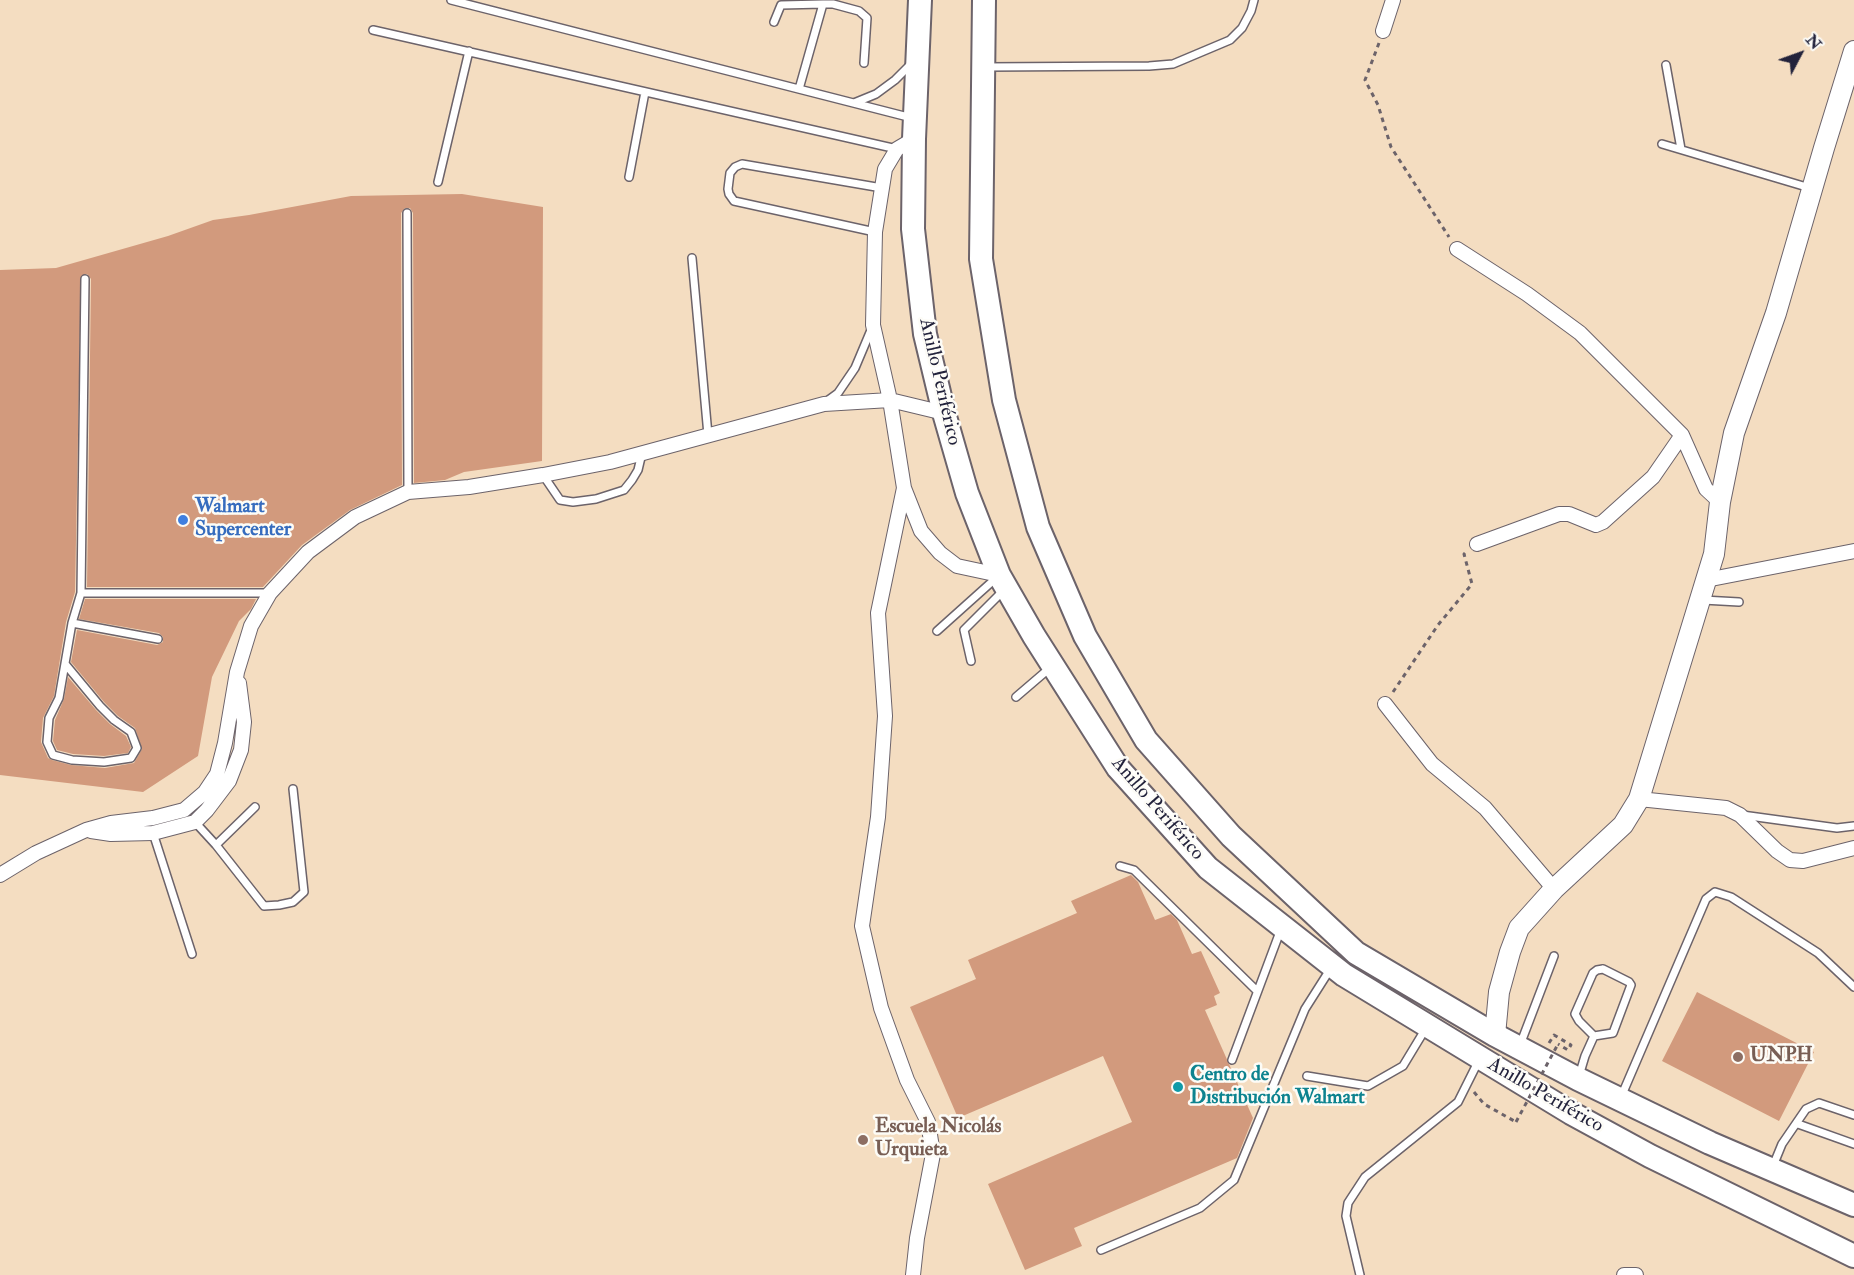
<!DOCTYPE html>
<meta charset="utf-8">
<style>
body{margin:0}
#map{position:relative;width:1854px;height:1275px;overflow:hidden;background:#f4ddc1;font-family:"IM FELL Double Pica",serif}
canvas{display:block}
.north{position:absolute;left:1770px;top:24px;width:60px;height:60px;-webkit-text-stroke:4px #fdfcf7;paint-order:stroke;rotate:49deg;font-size:16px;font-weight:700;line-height:24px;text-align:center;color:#22223b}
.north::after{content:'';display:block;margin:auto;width:21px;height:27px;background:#22223b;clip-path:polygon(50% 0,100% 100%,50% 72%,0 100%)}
</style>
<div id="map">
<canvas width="1854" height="1275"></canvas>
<div class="north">N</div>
</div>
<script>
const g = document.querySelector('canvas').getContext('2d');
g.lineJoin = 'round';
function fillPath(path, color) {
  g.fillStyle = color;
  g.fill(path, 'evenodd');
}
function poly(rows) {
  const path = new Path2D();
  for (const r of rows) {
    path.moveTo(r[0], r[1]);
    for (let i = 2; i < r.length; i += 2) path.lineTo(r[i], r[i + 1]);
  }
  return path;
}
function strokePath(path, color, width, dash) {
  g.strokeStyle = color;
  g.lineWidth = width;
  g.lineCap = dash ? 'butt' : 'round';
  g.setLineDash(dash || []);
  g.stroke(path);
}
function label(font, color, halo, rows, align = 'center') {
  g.font = font + ' "IM FELL Double Pica",serif';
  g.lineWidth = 5;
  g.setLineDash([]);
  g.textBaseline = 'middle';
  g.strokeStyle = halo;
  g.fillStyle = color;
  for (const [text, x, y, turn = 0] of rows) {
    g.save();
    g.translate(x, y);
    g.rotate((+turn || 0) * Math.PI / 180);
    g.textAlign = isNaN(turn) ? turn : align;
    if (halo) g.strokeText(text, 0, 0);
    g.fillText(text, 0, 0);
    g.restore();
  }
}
fillPath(poly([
 [462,194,543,207,542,461,464,472,445,480,414,483,413,213,410,208,405,208,401,213,402,485,350,510,302,545,263,587,87,587,91,279,87,274,81,276,75,592,66,622,54,696,43,718,41,742,48,758,52,760,71,765,105,768,134,763,142,749,135,728,118,716,104,702,71,662,77,630,157,645,163,642,163,637,159,633,79,619,85,599,256,599,251,609,239,621,212,677,198,756,143,792,0,775,0,270,56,268,168,236,213,220,249,215,351,196],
 [68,677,96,710,110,724,126,736,131,747,128,753,104,756,73,754,57,750,53,741,55,720,64,699],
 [1131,875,1138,882,1155,920,1171,914,1177,920,1192,954,1201,951,1220,993,1214,996,1217,1005,1205,1010,1253,1118,1237,1158,1074,1228,1082,1246,1025,1270,988,1184,1132,1122,1103,1056,958,1118,910,1007,976,979,968,960,1077,913,1071,901],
 [1697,992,1814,1052,1779,1121,1662,1061]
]), '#d29a7d');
const service = poly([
 [451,0,912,118],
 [774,22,781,5,823,4],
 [373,30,897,149],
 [1666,65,1681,149],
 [986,67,1149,66,1173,64,1230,40,1242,28,1251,11,1254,0],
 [799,89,823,4,833,4,859,11,867,18,864,63],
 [854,103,876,94,895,80,911,64],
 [1662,144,1810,188],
 [629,177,645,92],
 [438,182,469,51],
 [407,213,408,492],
 [875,232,734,201,729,194,728,189,730,173,735,167,742,164,882,188],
 [692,258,708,435],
 [827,401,838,393,855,368,871,330],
 [543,475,560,500,573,502,596,499,624,490,632,480,638,470,642,453],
 [81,593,270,593],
 [1703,600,1739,602],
 [72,623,158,639],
 [937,631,995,579],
 [971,661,964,630,1004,590],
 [66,665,100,706,114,720,131,732,137,748,131,758,104,762,72,760,53,755,47,742,49,718,59,698,72,623,81,593,85,279],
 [1016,697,1051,667],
 [1742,815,1837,828,1854,826],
 [194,821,216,845,264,906,279,905,293,902,304,892,293,789],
 [153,833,192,954],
 [216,845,255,807],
 [1120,866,1134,870,1257,991],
 [1603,969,1629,982,1631,985,1613,1033,1594,1036,1579,1021,1575,1014,1593,973,1597,970,1603,969],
 [1520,1045,1554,956],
 [1232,1060,1281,929],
 [1307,1076,1368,1086,1403,1066,1426,1028],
 [1579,1076,1585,1056,1594,1036],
 [1621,1097,1706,899,1715,892,1731,897,1818,953,1854,987],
 [1798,1124,1854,1144],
 [1773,1166,1782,1144,1806,1109,1819,1103,1854,1115],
 [1101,1250,1200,1208,1234,1180,1305,1009,1331,968],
 [1360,1275,1346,1216,1348,1203,1365,1177,1458,1102,1479,1060]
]);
const minor = poly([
 [1383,31,1393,0],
 [914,139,897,149,885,169,875,232,873,325,890,400,904,488,921,531,940,553,957,566,999,575],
 [1457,249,1527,294,1580,333,1682,435,1706,489,1720,502],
 [904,488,878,613,885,716,878,817,862,926,881,1008,907,1080,928,1122,933,1154,917,1238,913,1275],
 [1477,544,1559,514,1569,514,1596,525,1603,522,1653,477,1682,435],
 [1706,580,1854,551],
 [1385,704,1432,764,1485,808,1554,889],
 [1639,799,1726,808,1740,815,1777,851,1790,860,1803,861,1854,848],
 [91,831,111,834,153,833,195,822,207,810,229,781,241,750,244,722,239,683],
 [0,875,36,853,86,830,111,823,153,818,184,810,205,792,217,774,225,743,237,672,251,626,270,593,308,552,355,517,408,492,469,487,543,475,610,462,824,404,890,400,944,413],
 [1624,1275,1636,1275]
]);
const secondary = poly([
 [1495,1035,1499,992,1510,952,1519,928,1554,889,1623,825,1639,799,1714,554,1720,502,1734,433,1776,313,1824,148,1854,51]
]);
const trunk = poly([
 [920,0,914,139,913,229,925,334,944,413,967,493,999,575,1034,636,1118,768,1208,868,1344,975,1571,1113,1650,1156,1854,1256],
 [984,0,981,259,1004,400,1038,527,1085,636,1146,740,1231,836,1356,953,1495,1035,1578,1079,1710,1143,1854,1205]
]);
strokePath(service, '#6c636a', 10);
strokePath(minor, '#6c636a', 16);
strokePath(secondary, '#6c636a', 22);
strokePath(trunk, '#6c636a', 26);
strokePath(poly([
 [1379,43,1365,80,1378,105,1391,147,1449,237],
 [1393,692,1438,625,1472,584,1464,554,1466,552],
 [1549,1043,1554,1035,1571,1045,1568,1050,1558,1044],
 [1474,1092,1484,1104,1516,1122]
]), '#6c636a', 3, [4.5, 4.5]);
strokePath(service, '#fff', 7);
strokePath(minor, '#fff', 14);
strokePath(secondary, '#fff', 20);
strokePath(trunk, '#fff', 22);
strokePath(poly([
 [1516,1122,1558,1044]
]), '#6c636a', 3, [4.5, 4.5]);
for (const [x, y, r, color] of [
 [183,520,6,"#3f7fe0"],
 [1738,1057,6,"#8d6e63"],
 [1178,1087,6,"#0f9aa8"],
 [863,1140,6,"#8d6e63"]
]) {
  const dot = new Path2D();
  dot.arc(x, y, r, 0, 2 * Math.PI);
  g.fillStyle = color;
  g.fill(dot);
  strokePath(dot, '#fdfcf7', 2);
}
label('20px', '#22223b', '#fdfcf7', [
 ["Anillo Periférico",939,382,77],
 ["Anillo Periférico",1157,809,49],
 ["Anillo Periférico",1545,1096,30]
]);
label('bold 20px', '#366cbe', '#fdfcf7', [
 ["Walmart",195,508],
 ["Supercenter",195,531]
], 'left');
label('bold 20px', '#785e54', '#fdfcf7', [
 ["UNPH",1750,1057],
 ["Escuela Nicolás",875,1128],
 ["Urquieta",875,1151]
], 'left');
label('bold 20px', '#0d838f', '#fdfcf7', [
 ["Centro de",1190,1076],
 ["Distribución Walmart",1190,1099]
], 'left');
</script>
